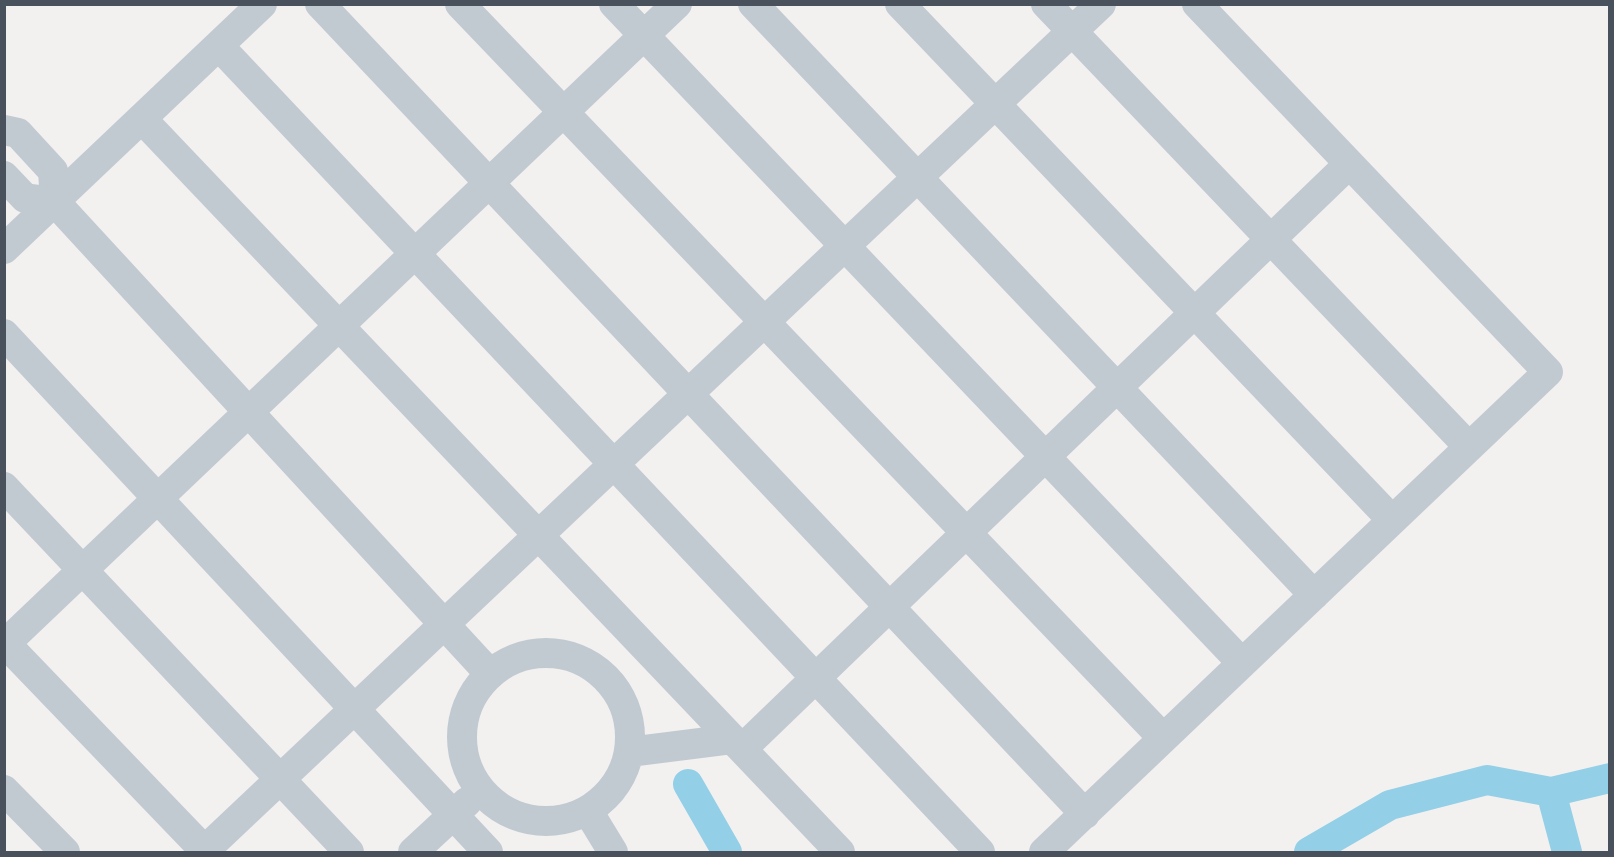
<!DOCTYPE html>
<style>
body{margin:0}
#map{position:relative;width:1614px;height:857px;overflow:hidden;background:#f2f1f0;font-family:"Asap Condensed",sans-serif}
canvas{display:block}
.frame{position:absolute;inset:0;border:6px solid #49525c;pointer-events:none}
</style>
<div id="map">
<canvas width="1614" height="857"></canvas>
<div class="frame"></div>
</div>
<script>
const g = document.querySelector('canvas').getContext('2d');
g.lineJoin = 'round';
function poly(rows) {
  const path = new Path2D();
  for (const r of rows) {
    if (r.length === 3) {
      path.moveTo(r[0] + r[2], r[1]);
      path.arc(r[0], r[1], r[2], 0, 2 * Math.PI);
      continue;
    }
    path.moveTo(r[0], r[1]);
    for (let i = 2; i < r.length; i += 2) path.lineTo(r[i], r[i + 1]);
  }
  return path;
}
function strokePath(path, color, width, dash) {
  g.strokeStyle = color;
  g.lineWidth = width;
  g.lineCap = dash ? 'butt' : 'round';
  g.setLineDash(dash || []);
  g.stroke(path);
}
strokePath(poly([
 [688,784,727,852],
 [1551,792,1567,852],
 [1309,852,1390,805,1487,780,1551,792,1610,778]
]), '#93cfe6', 30);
strokePath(poly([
 [320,4,1085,814],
 [460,4,1163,738],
 [614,4,1242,663],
 [753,4,1314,595],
 [900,4,1392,520],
 [1046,4,1469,447],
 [219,46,980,852],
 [142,119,840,852],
 [4,130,18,133,53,171,55,202],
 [4,176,25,198,55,202,490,674],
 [4,249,262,4],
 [4,334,488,852],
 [4,487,349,852],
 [4,642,205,851],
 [4,645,677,4],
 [546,737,84],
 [742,749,1349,164],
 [629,752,732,739],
 [4,790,65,852],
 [588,811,613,852],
 [203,852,1101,4],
 [413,852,467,802],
 [1044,852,1548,372,1197,4]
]), '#c2cad1', 30);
</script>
